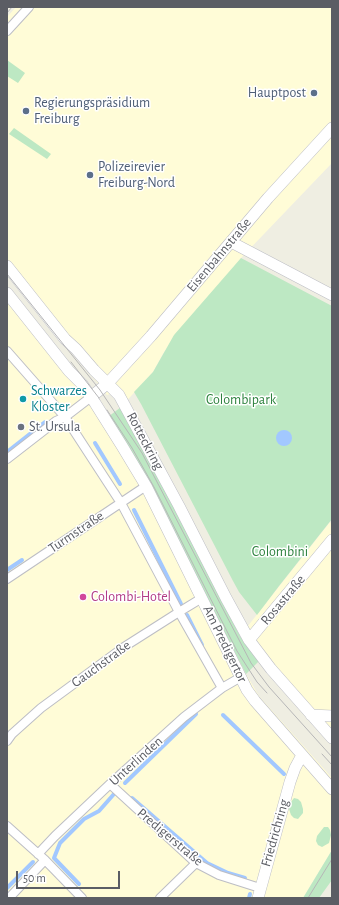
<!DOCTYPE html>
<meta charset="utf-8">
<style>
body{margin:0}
#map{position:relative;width:339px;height:905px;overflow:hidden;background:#efeee2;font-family:"Alegreya Sans",sans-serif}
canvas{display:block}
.frame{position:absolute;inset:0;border:8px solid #5b5d64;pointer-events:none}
.scale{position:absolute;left:16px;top:871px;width:104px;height:18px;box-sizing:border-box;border:2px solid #5b5d64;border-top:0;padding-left:5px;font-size:12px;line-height:14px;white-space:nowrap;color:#5b5d64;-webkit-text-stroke:3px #fff;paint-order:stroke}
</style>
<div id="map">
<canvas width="339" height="905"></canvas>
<div class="frame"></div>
<div class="scale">50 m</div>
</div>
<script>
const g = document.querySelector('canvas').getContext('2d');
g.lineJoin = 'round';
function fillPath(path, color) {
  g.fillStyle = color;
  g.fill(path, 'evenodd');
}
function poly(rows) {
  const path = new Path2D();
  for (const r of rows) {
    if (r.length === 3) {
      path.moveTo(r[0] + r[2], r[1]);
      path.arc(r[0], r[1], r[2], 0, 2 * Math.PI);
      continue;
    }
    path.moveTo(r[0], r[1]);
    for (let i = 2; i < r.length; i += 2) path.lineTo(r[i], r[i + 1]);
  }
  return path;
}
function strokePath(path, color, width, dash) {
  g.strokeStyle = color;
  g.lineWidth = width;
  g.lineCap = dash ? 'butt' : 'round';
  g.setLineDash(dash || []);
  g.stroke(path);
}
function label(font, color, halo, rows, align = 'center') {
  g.font = font + ' "Alegreya Sans",sans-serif';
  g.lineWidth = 3;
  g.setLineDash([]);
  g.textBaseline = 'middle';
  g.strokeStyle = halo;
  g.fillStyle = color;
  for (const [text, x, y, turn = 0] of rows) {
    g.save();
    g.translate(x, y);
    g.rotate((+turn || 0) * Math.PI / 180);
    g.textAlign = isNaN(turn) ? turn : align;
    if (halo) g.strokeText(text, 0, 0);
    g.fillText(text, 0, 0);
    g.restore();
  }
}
fillPath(poly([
 [16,7,332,7,332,163,241,258,164,352,153,372,121,407,117,399,110,394,107,395,7,270,7,17],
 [7,287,82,379,160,505,246,674,259,696,332,778,332,850,303,898,7,898],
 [330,522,332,524,332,731,259,661,240,636]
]), '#fffcd7');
fillPath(poly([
 [7,60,25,73,18,83,7,76],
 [14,128,51,154,47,159,9,134],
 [241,258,332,306,332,519,279,586,257,615,239,592,233,581,141,404,134,392,153,372,174,335],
 [121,407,152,464,240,636,259,661,246,674,160,505,108,417],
 [294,798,298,799,301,802,303,809,303,813,298,819,294,818,291,815,289,809,291,802],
 [324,827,328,827,330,830,331,835,329,843,322,847,318,845,316,841,317,836],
 [332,850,332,880,319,898,303,898]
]), '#bde8c3');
fillPath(poly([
 [284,438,8]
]), '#a2c8ff');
strokePath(poly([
 [95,443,120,484],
 [7,452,45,422],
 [134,510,181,604],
 [7,570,22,560],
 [187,615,202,645],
 [223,715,284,774],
 [125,783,196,714],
 [132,798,207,863,228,873,245,878],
 [79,884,54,858,60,843,84,819,99,811,114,794],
 [7,888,33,862],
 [249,898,250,894]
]), '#a2c8ff', 4);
const pedestrian = poly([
 [7,31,29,7],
 [7,351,65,417,121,503,179,612,222,688],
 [7,459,56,421,65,417,91,397],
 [7,579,146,486],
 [7,741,12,734,41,708,124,647,179,612,202,598],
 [110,784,196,863,219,875,260,888],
 [7,826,45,860,82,898],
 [38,854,55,836,110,784,184,717,222,688,241,677],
 [9,898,45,860],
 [160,898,196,863]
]);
const minor = poly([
 [231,242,332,295],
 [7,266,65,339,76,349,94,370,119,395,179,506,226,598,249,640,271,669,332,738],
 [7,293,69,371,82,384,95,403,122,446,146,486,247,690,255,701,332,789],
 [91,397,108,383,151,336,268,198,332,128],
 [249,640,332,540],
 [311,715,332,716],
 [258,898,290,782,295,768,302,755]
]);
strokePath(pedestrian, '#bdbec5', 10);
strokePath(minor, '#bdbec5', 12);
strokePath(pedestrian, '#fff', 8);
strokePath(minor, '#fff', 11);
strokePath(poly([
 [7,13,12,7],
 [7,274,100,390,142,453,251,663,269,687,332,757],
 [71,362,99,398],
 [107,410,132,448,154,487,237,651,257,682,267,693],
 [322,754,332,765],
 [308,898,332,859]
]), '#b6b6b7', 1);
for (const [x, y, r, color] of [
 [314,93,4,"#5c6f8a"],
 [26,111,4,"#5c6f8a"],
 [90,175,4,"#5c6f8a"],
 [23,399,4,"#0f9aa8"],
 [21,427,4,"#6b7280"],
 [83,597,4,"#d1479c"]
]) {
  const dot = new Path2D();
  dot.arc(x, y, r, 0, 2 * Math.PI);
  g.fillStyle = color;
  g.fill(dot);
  strokePath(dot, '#fff', 1.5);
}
label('14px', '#4e5e75', '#fff', [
 ["Hauptpost",306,93,"right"],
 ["Regierungspräsidium",34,103],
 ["Freiburg",34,119],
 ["Polizeirevier",98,167],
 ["Freiburg-Nord",98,183]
], 'left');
label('14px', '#5b5d64', '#fff', [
 ["Eisenbahnstraße",219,255,-50],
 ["Rotteckring",145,441,62],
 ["Turmstraße",76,532,-34],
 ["Rosastraße",283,600,-50],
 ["Am Predigertor",225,644,64],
 ["Gauchstraße",101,664,-36],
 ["Unterlinden",136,761,-42],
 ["Friedrichring",275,833,-74],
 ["Predigerstraße",170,837,40]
]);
label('14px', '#0d838f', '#fff', [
 ["Schwarzes",31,391],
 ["Kloster",31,407]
], 'left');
label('14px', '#2d823e', '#fff', [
 ["Colombipark",241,400],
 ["Colombini",280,552]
]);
label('14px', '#5b616d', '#fff', [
 ["St. Ursula",29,427]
], 'left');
label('14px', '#b23c85', '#fff', [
 ["Colombi-Hotel",91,597]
], 'left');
</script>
